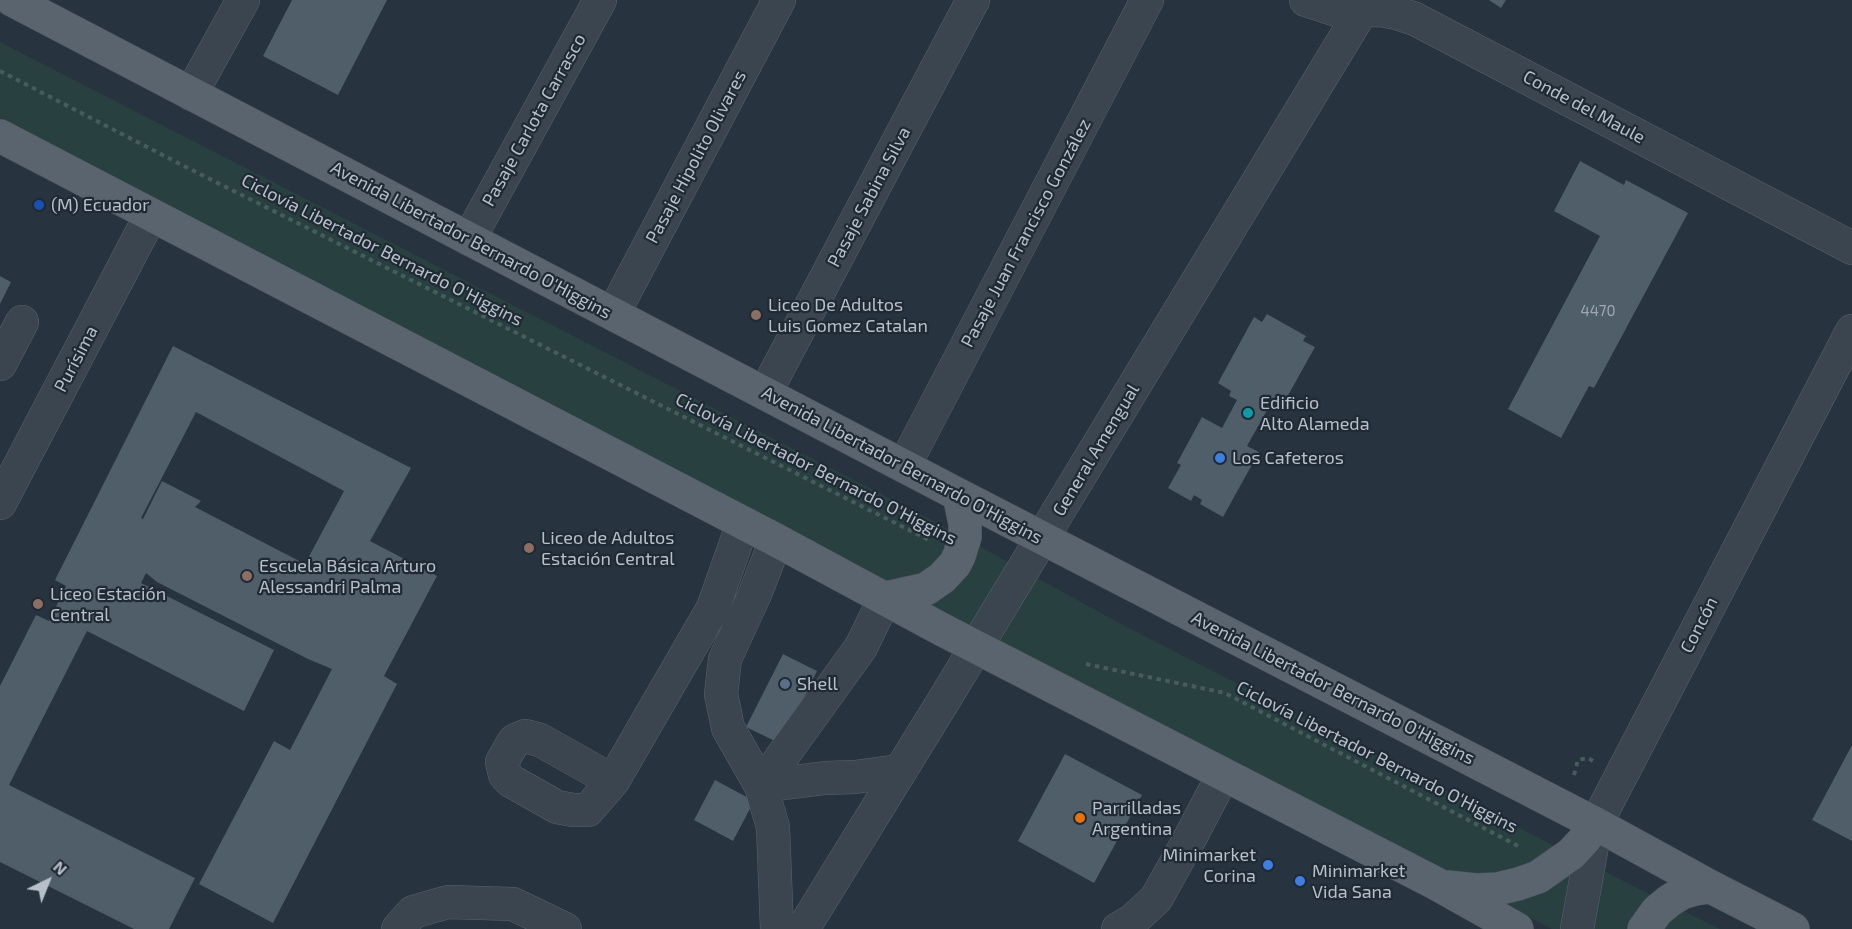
<!DOCTYPE html>
<meta charset="utf-8">
<style>
body{margin:0}
#map{position:relative;width:1852px;height:929px;overflow:hidden;background:#27333f;font-family:"Exo 2",sans-serif}
canvas{display:block}
.north{position:absolute;left:18px;top:851px;width:60px;height:60px;-webkit-text-stroke:4px #1f2a35;paint-order:stroke;rotate:43deg;font-size:16px;font-weight:700;line-height:24px;text-align:center;color:#b7c0ca}
.north::after{content:'';display:block;margin:auto;width:21px;height:27px;background:#b7c0ca;clip-path:polygon(50% 0,100% 100%,50% 72%,0 100%)}
</style>
<div id="map">
<canvas width="1852" height="929"></canvas>
<div class="north">N</div>
</div>
<script>
const g = document.querySelector('canvas').getContext('2d');
g.lineJoin = 'round';
function fillPath(path, color) {
  g.fillStyle = color;
  g.fill(path, 'evenodd');
}
function poly(rows) {
  const path = new Path2D();
  for (const r of rows) {
    path.moveTo(r[0], r[1]);
    for (let i = 2; i < r.length; i += 2) path.lineTo(r[i], r[i + 1]);
  }
  return path;
}
function strokePath(path, color, width, dash) {
  g.strokeStyle = color;
  g.lineWidth = width;
  g.lineCap = dash ? 'butt' : 'round';
  g.setLineDash(dash || []);
  g.stroke(path);
}
function label(font, color, halo, rows, align = 'center') {
  g.font = font + ' "Exo 2",sans-serif';
  g.lineWidth = 4.5;
  g.setLineDash([]);
  g.textBaseline = 'middle';
  g.strokeStyle = halo;
  g.fillStyle = color;
  for (const [text, x, y, turn = 0] of rows) {
    g.save();
    g.translate(x, y);
    g.rotate((+turn || 0) * Math.PI / 180);
    g.textAlign = isNaN(turn) ? turn : align;
    if (halo) g.strokeText(text, 0, 0);
    g.fillText(text, 0, 0);
    g.restore();
  }
}
fillPath(poly([
 [0,42,926,517,1121,624,1631,885,1720,929,1552,929,0,118]
]), '#294040');
fillPath(poly([
 [292,0,387,0,338,95,263,56],
 [1489,0,1506,0,1501,8],
 [1580,161,1624,185,1626,180,1688,213,1594,388,1589,386,1561,438,1508,409,1600,236,1554,211],
 [0,276,11,282,0,304],
 [1267,314,1306,336,1303,341,1315,347,1281,408,1271,403,1247,446,1259,452,1223,517,1200,504,1202,500,1194,495,1191,501,1168,488,1181,465,1177,463,1202,417,1222,428,1237,400,1229,396,1231,391,1218,383,1254,317,1262,322],
 [173,346,411,468,370,541,437,576,384,676,397,684,273,923,199,884,274,741,290,750,332,669,308,659,157,582,146,573,141,583,274,650,244,711,87,631,9,785,195,878,169,929,134,929,0,862,0,686,36,615,49,621,66,586,55,580],
 [196,412,344,491,305,564,195,507,201,501,162,481,143,519,141,518],
 [783,654,817,671,781,744,746,727],
 [1852,745,1852,841,1812,820],
 [1065,754,1142,795,1094,883,1018,841],
 [715,780,754,801,733,841,694,820]
]), '#505e6a');
const minor = poly([
 [1306,0,1340,11,1381,10,1397,13,1415,19,1852,248],
 [191,94,243,0],
 [469,239,600,0],
 [613,314,779,0],
 [0,364,22,322],
 [765,393,973,0],
 [904,466,1147,0],
 [0,503,151,215],
 [776,540,755,594,725,659,721,694,728,728,761,786,773,827,777,929],
 [613,781,540,740,525,736,514,741,502,762,505,775,511,781,557,807,573,810,588,810,613,781,713,608,743,523],
 [761,786,861,647,885,598],
 [761,786,825,778,855,777,899,771],
 [398,929,413,912,448,902,513,904,565,929],
 [803,929,944,700,1368,0],
 [1118,929,1132,921,1156,899,1190,838,1223,775],
 [1577,929,1596,824,1852,331]
]);
const major = poly([
 [12,0,959,495,1596,824,1711,887,1793,929],
 [0,136,776,540,941,629,1435,883,1517,929],
 [885,598,926,589,942,578,955,564,959,556,965,537,965,524,959,495],
 [1448,887,1476,890,1497,889,1518,884,1538,877,1571,854,1584,840,1596,824],
 [1644,929,1657,911,1669,901,1682,893,1696,889,1711,887]
]);
strokePath(minor, '#58636d', 34);
strokePath(major, '#444e59', 34);
strokePath(poly([
 [0,71,180,164,929,540],
 [1086,664,1225,693,1520,847],
 [1574,775,1578,760,1588,758,1593,761]
]), '#475c5d', 4, [4.5, 4.5]);
strokePath(minor, '#3b454f', 33);
strokePath(major, '#59646f', 33);
for (const [x, y, r, color] of [
 [39,205,6,"#1a4fb4"],
 [756,315,6,"#8d6e63"],
 [1248,413,6,"#0f9aa8"],
 [1220,458,6,"#3f7fe0"],
 [529,548,6,"#8d6e63"],
 [247,576,6,"#8d6e63"],
 [38,604,6,"#8d6e63"],
 [785,684,6,"#5c6f8a"],
 [1080,818,6,"#e8710a"],
 [1268,865,6,"#3f7fe0"],
 [1300,881,6,"#3f7fe0"]
]) {
  const dot = new Path2D();
  dot.arc(x, y, r, 0, 2 * Math.PI);
  g.fillStyle = color;
  g.fill(dot);
  strokePath(dot, '#1f2a35', 2);
}
label('15px', '#9da8b2', null, [
 ["4470",1598,311]
]);
label('18px', '#b7c0ca', '#1f2a35', [
 ["Conde del Maule",1584,107,28],
 ["Pasaje Carlota Carrasco",534,120,-61],
 ["Pasaje Hipolito Olivares",696,157,-62],
 ["Pasaje Sabina Silva",869,197,-62],
 ["Pasaje Juan Francisco González",1026,233,-62],
 ["Avenida Libertador Bernardo O'Higgins",471,240,28],
 ["Ciclovía Libertador Bernardo O'Higgins",382,250,27],
 ["Purísima",76,359,-62],
 ["General Amengual",1096,450,-59],
 ["Avenida Libertador Bernardo O'Higgins",902,465,28],
 ["Ciclovía Libertador Bernardo O'Higgins",816,469,27],
 ["Concón",1699,625,-63],
 ["Avenida Libertador Bernardo O'Higgins",1333,688,27],
 ["Ciclovía Libertador Bernardo O'Higgins",1377,757,27]
]);
label('18px', '#b7c0ca', '#1f2a35', [
 ["(M) Ecuador",51,205],
 ["Liceo De Adultos",768,305],
 ["Luis Gomez Catalan",768,326],
 ["Edificio",1260,403],
 ["Alto Alameda",1260,424],
 ["Los Cafeteros",1232,458],
 ["Liceo de Adultos",541,538],
 ["Estación Central",541,559],
 ["Escuela Básica Arturo",259,566],
 ["Alessandri Palma",259,587],
 ["Liceo Estación",50,594],
 ["Central",50,615],
 ["Shell",797,684],
 ["Parrilladas",1092,808],
 ["Argentina",1092,829],
 ["Minimarket",1256,855,"right"],
 ["Corina",1256,876,"right"],
 ["Minimarket",1312,871],
 ["Vida Sana",1312,892]
], 'left');
</script>
